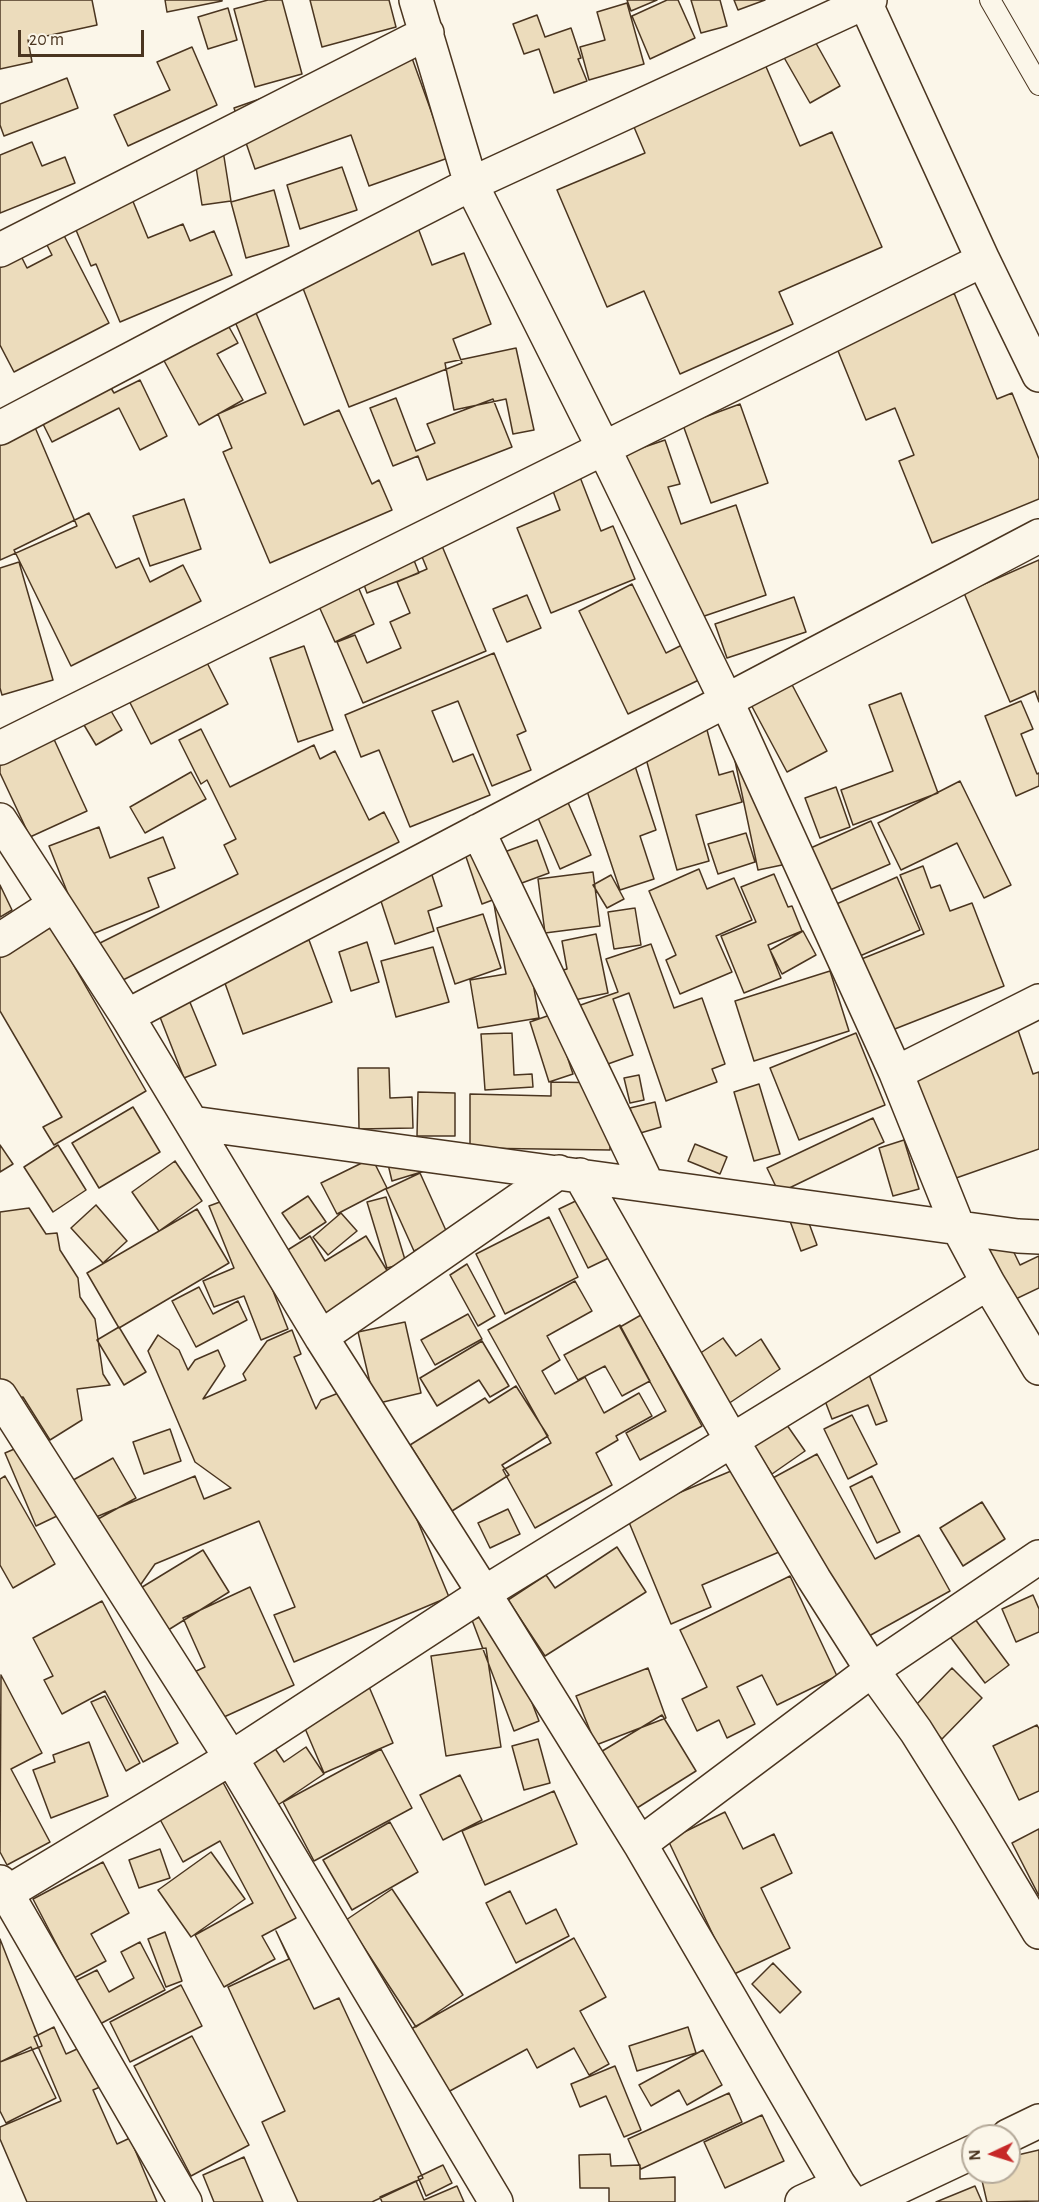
<!DOCTYPE html>
<style>
body{margin:0}
#map{position:relative;width:1039px;height:2202px;overflow:hidden;background:#fbf6e9;font-family:"Alegreya Sans",sans-serif}
canvas{display:block}
.north{position:absolute;left:961px;top:2124px;width:60px;height:60px;box-sizing:border-box;background:#fbf6e9;border:2px solid #b4a999;border-radius:50%;rotate:266deg;font-size:16px;font-weight:700;line-height:24px;text-align:center;color:#4a3520}
.north::after{content:'';display:block;margin:auto;width:21px;height:27px;background:#c62828;clip-path:polygon(50% 0,100% 100%,50% 72%,0 100%)}
.scale{position:absolute;left:18px;top:30px;width:126px;height:27px;box-sizing:border-box;border:3px solid #4a3520;border-top:0;padding-left:8px;font-size:18px;line-height:21px;white-space:nowrap;color:#4a3520;-webkit-text-stroke:4px #fbf6e9;paint-order:stroke}
</style>
<div id="map">
<canvas width="1039" height="2202"></canvas>
<div class="north">N</div>
<div class="scale">20 m</div>
</div>
<script>
const g = document.querySelector('canvas').getContext('2d');
g.lineJoin = 'round';
function fillPath(path, color) {
  g.fillStyle = color;
  g.fill(path, 'evenodd');
}
function poly(rows) {
  const path = new Path2D();
  for (const r of rows) {
    path.moveTo(r[0], r[1]);
    for (let i = 2; i < r.length; i += 2) path.lineTo(r[i], r[i + 1]);
  }
  return path;
}
function strokePath(path, color, width, dash) {
  g.strokeStyle = color;
  g.lineWidth = width;
  g.lineCap = dash ? 'butt' : 'round';
  g.setLineDash(dash || []);
  g.stroke(path);
}
const building = poly([
 [0,0,92,0,97,25,28,40,32,62,0,69,0,0],
 [165,0,222,0,222,1,167,12,165,0],
 [268,0,282,0,302,74,255,87,234,9,268,0],
 [310,0,389,0,396,27,322,47,310,0],
 [627,0,657,0,631,11,627,0],
 [667,0,678,0,695,38,650,59,632,16,667,0],
 [691,0,720,0,727,26,701,33,691,0],
 [734,0,765,0,738,10,734,0],
 [627,3,644,64,589,80,580,47,605,40,597,12,627,3],
 [228,8,237,40,208,49,198,17,228,8],
 [537,15,545,37,571,28,581,58,578,59,587,81,554,93,539,49,524,54,513,24,537,15],
 [812,36,840,86,810,103,782,54,812,36],
 [192,47,217,105,128,146,114,115,170,90,157,62,192,47],
 [408,47,448,158,369,186,351,135,255,169,234,108,408,47],
 [764,62,800,146,832,132,882,247,779,292,793,324,680,374,644,291,607,307,557,190,645,153,631,120,764,62],
 [67,78,78,108,4,136,0,125,0,104,67,78],
 [32,142,42,166,65,157,75,183,0,213,0,155,32,142],
 [222,144,231,201,202,205,193,148,222,144],
 [342,167,357,210,300,229,287,185,342,167],
 [125,182,148,238,183,224,190,241,214,231,232,275,120,322,96,264,91,266,66,206,125,182],
 [274,190,289,246,246,258,231,202,274,190],
 [55,218,109,323,14,372,0,345,0,244,12,238,27,268,52,255,38,227,55,218],
 [415,220,432,265,464,253,491,324,453,339,462,363,349,407,299,278,415,220],
 [954,293,997,399,1012,393,1039,459,1039,499,932,543,899,461,914,455,895,408,866,420,834,341,954,293],
 [250,299,304,425,339,410,372,484,379,480,392,510,270,563,223,452,232,448,218,414,266,393,229,308,250,299],
 [220,311,238,343,217,354,243,400,199,425,156,346,220,311],
 [516,348,534,430,513,434,506,399,454,410,445,363,516,348],
 [106,380,114,393,140,380,167,436,140,450,119,408,52,442,38,414,106,380],
 [396,398,416,451,435,443,427,424,493,399,512,447,427,480,418,456,393,466,370,408,396,398],
 [740,404,768,483,711,503,683,425,740,404],
 [31,418,77,526,0,560,0,431,31,418],
 [665,440,680,484,668,487,681,524,736,505,766,595,678,625,621,455,665,440],
 [578,472,601,531,613,526,635,579,551,613,517,528,560,510,550,483,578,472],
 [184,499,201,549,150,566,133,516,184,499],
 [89,513,116,568,139,558,150,582,183,565,201,601,71,666,14,550,89,513],
 [437,534,486,651,363,703,337,642,355,635,367,663,401,648,390,622,410,613,397,582,427,569,416,542,437,534],
 [406,540,419,573,367,593,355,560,406,540],
 [1039,560,1039,702,1035,691,1010,702,964,593,1039,560],
 [19,562,53,680,2,695,0,688,0,568,19,562],
 [353,575,374,624,335,642,313,593,353,575],
 [632,584,666,653,686,643,703,678,628,714,579,611,632,584],
 [527,595,541,628,507,642,493,609,527,595],
 [794,597,806,632,727,658,715,624,794,597],
 [304,646,333,730,298,742,270,658,304,646],
 [199,647,228,704,151,744,122,687,199,647],
 [494,653,526,731,517,735,531,770,492,786,458,701,432,711,453,762,473,754,490,795,410,827,379,750,361,757,345,715,494,653],
 [789,679,827,751,787,772,749,701,789,679],
 [901,693,938,793,853,825,841,790,893,771,869,705,901,693],
 [1021,701,1033,729,1021,734,1037,774,1039,773,1039,786,1016,796,985,716,1021,701],
 [107,704,122,730,96,745,81,720,107,704],
 [201,729,230,787,314,745,320,759,335,751,369,820,384,812,399,842,119,982,100,943,238,874,224,845,236,839,207,780,201,784,179,740,201,729],
 [707,730,719,775,733,771,742,802,696,815,709,861,677,870,643,748,707,730],
 [52,735,87,811,30,837,0,773,0,759,52,735],
 [758,751,782,865,758,870,734,756,758,751],
 [633,760,656,830,640,836,654,879,620,890,582,776,633,760],
 [191,772,206,799,145,833,130,807,191,772],
 [960,781,1011,885,984,898,957,843,901,870,878,823,960,781],
 [836,787,850,827,820,838,805,798,836,787],
 [566,798,591,855,560,869,535,811,566,798],
 [871,821,890,864,814,897,795,855,871,821],
 [99,827,110,858,163,837,175,868,148,878,159,907,85,937,49,846,99,827],
 [746,833,755,862,718,874,708,844,746,833],
 [537,840,549,873,511,887,499,854,537,840],
 [480,843,498,898,482,904,463,848,480,843],
 [923,866,931,888,940,885,950,911,972,903,1004,986,877,1036,849,964,924,934,900,875,923,866],
 [699,869,707,889,734,878,752,920,716,936,732,972,680,994,666,960,676,955,649,891,699,869],
 [431,872,442,906,428,911,434,931,395,944,377,889,431,872],
 [593,872,600,926,545,933,538,879,593,872],
 [774,874,788,907,792,906,802,931,768,945,781,978,744,993,721,936,756,922,741,887,774,874],
 [611,875,624,899,607,908,593,885,611,875],
 [897,877,920,930,846,962,823,910,897,877],
 [0,885,12,910,0,917,0,885],
 [519,900,539,1018,478,1028,470,980,506,974,494,904,519,900],
 [635,908,641,945,614,949,608,912,635,908],
 [483,914,501,968,455,984,437,928,483,914],
 [51,926,146,1091,54,1145,43,1127,62,1117,0,1011,0,956,51,926],
 [803,931,816,955,782,974,770,950,803,931],
 [596,934,608,993,565,1002,559,971,567,969,562,941,596,934],
 [309,940,332,1002,243,1034,221,972,309,940],
 [367,942,379,982,351,991,339,952,367,942],
 [651,944,674,1008,702,998,725,1064,712,1069,717,1082,666,1101,629,993,613,999,633,1055,594,1069,572,1008,618,992,606,959,651,944],
 [433,947,449,1002,396,1017,381,961,433,947],
 [830,971,849,1031,754,1061,735,1001,830,971],
 [189,1000,216,1065,184,1078,158,1012,189,1000],
 [553,1014,573,1074,549,1082,530,1022,553,1014],
 [1018,1030,1033,1074,1039,1072,1039,1149,939,1184,901,1071,1018,1030],
 [512,1033,514,1075,532,1074,533,1087,485,1090,481,1034,512,1033],
 [856,1033,885,1105,799,1140,770,1068,856,1033],
 [358,1068,389,1068,390,1098,412,1097,413,1128,359,1129,358,1068],
 [639,1075,644,1100,630,1103,624,1078,639,1075],
 [551,1082,611,1083,610,1150,470,1148,470,1094,551,1096,551,1082],
 [759,1084,780,1154,754,1161,734,1092,759,1084],
 [418,1092,455,1093,455,1136,417,1136,418,1092],
 [655,1102,661,1127,637,1134,630,1108,655,1102],
 [133,1107,160,1152,99,1188,72,1143,133,1107],
 [873,1118,884,1142,779,1193,767,1168,873,1118],
 [904,1140,919,1189,893,1196,879,1148,904,1140],
 [695,1144,727,1157,720,1174,688,1161,695,1144],
 [0,1145,13,1164,0,1172,0,1145],
 [58,1145,86,1190,53,1212,24,1167,58,1145],
 [372,1158,387,1188,337,1214,321,1183,372,1158],
 [387,1160,428,1170,392,1181,387,1160],
 [175,1161,202,1201,159,1231,132,1192,175,1161],
 [420,1173,448,1235,414,1251,386,1189,420,1173],
 [308,1196,326,1222,300,1239,282,1213,308,1196],
 [386,1197,406,1263,387,1268,367,1202,386,1197],
 [584,1197,613,1256,588,1268,559,1209,584,1197],
 [228,1199,260,1258,288,1329,261,1340,244,1296,214,1307,203,1281,234,1268,209,1206,228,1199],
 [96,1205,127,1241,103,1263,71,1228,96,1205],
 [29,1208,46,1234,57,1233,60,1250,78,1278,80,1297,95,1319,103,1374,110,1385,77,1389,82,1420,50,1440,23,1397,0,1401,0,1212,29,1208],
 [197,1209,229,1263,119,1328,87,1273,197,1209],
 [341,1213,357,1231,328,1255,313,1237,341,1213],
 [806,1215,817,1245,801,1251,790,1221,806,1215],
 [549,1217,578,1277,505,1314,476,1254,549,1217],
 [310,1236,325,1261,366,1236,391,1277,326,1317,286,1251,310,1236],
 [1007,1238,1020,1265,1039,1256,1039,1288,1001,1306,976,1253,1007,1238],
 [467,1264,495,1316,478,1326,450,1275,467,1264],
 [575,1281,592,1311,547,1336,560,1360,542,1371,555,1394,585,1377,604,1413,639,1393,652,1416,616,1436,618,1440,596,1453,612,1485,535,1528,503,1470,551,1443,488,1330,575,1281],
 [199,1287,213,1314,238,1301,247,1320,196,1347,172,1301,199,1287],
 [468,1314,482,1339,435,1365,421,1340,468,1314],
 [641,1315,702,1426,640,1460,626,1433,666,1411,620,1327,641,1315],
 [405,1322,421,1393,375,1404,358,1332,405,1322],
 [620,1325,650,1381,622,1396,605,1366,578,1380,564,1355,620,1325],
 [119,1327,146,1372,124,1385,97,1340,119,1327],
 [292,1330,301,1354,294,1357,316,1409,321,1400,361,1384,449,1597,294,1662,274,1615,295,1607,259,1521,155,1564,130,1600,96,1517,195,1476,204,1499,231,1488,195,1462,148,1351,158,1335,179,1350,188,1370,195,1360,218,1350,225,1366,203,1399,246,1380,243,1374,267,1341,292,1330],
 [723,1338,736,1356,761,1339,780,1369,725,1406,693,1358,723,1338],
 [482,1341,509,1386,490,1397,479,1380,437,1406,420,1378,482,1341],
 [864,1362,887,1421,876,1425,868,1405,832,1419,817,1380,864,1362],
 [516,1386,548,1436,502,1465,509,1475,452,1511,410,1445,485,1398,489,1403,516,1386],
 [852,1415,877,1464,848,1479,824,1429,852,1415],
 [782,1418,805,1451,772,1474,749,1441,782,1418],
 [170,1429,181,1461,144,1474,133,1442,170,1429],
 [26,1444,57,1516,36,1526,5,1453,26,1444],
 [817,1454,875,1559,919,1535,950,1591,860,1641,771,1479,817,1454],
 [113,1458,136,1498,89,1524,66,1484,113,1458],
 [743,1466,779,1552,702,1585,711,1607,671,1624,626,1515,743,1466],
 [5,1476,55,1564,13,1588,0,1565,0,1479,5,1476],
 [872,1476,900,1532,877,1543,850,1487,872,1476],
 [982,1502,1005,1539,963,1566,940,1528,982,1502],
 [508,1509,520,1534,490,1548,478,1523,508,1509],
 [617,1547,646,1592,545,1656,508,1600,546,1575,555,1588,617,1547],
 [203,1550,229,1592,165,1632,139,1589,203,1550],
 [790,1576,837,1676,777,1705,762,1675,737,1687,755,1724,727,1738,719,1720,697,1731,682,1699,707,1687,680,1630,790,1576],
 [250,1587,294,1685,213,1722,192,1673,205,1667,183,1618,250,1587],
 [1033,1595,1039,1609,1039,1632,1016,1642,1002,1609,1033,1595],
 [102,1601,178,1743,143,1762,105,1691,62,1714,44,1680,53,1676,33,1638,102,1601],
 [497,1611,539,1721,514,1731,472,1620,497,1611],
 [969,1611,1009,1665,985,1683,945,1630,969,1611],
 [486,1648,501,1747,446,1756,431,1656,486,1648],
 [648,1668,666,1718,596,1745,576,1696,648,1668],
 [952,1668,982,1698,942,1739,912,1709,952,1668],
 [1,1675,42,1753,11,1769,50,1842,7,1865,0,1852,1,1675],
 [367,1682,393,1743,324,1773,298,1712,367,1682],
 [105,1696,140,1763,126,1771,91,1702,105,1696],
 [662,1715,696,1771,629,1813,594,1756,662,1715],
 [1037,1725,1039,1729,1039,1791,1019,1800,993,1746,1037,1725],
 [268,1738,284,1762,306,1747,324,1774,272,1809,238,1758,268,1738],
 [538,1739,550,1783,524,1790,512,1746,538,1739],
 [89,1742,108,1796,51,1818,33,1770,55,1762,53,1755,89,1742],
 [381,1749,412,1808,314,1861,283,1802,381,1749],
 [219,1775,296,1918,262,1936,275,1959,224,1987,195,1935,253,1903,220,1841,183,1862,155,1810,219,1775],
 [460,1775,482,1820,443,1840,420,1795,460,1775],
 [554,1791,577,1844,485,1885,462,1831,554,1791],
 [725,1812,743,1849,774,1834,792,1873,761,1888,790,1948,732,1975,668,1840,725,1812],
 [390,1822,418,1872,352,1910,323,1860,390,1822],
 [1039,1829,1039,1896,1012,1843,1039,1829],
 [160,1849,170,1878,139,1888,129,1860,160,1849],
 [211,1852,245,1899,191,1937,158,1890,211,1852],
 [103,1862,129,1913,91,1934,106,1961,74,1978,33,1899,103,1862],
 [392,1889,463,1995,416,2027,346,1920,392,1889],
 [510,1891,526,1924,556,1909,569,1936,516,1963,486,1903,510,1891],
 [276,1931,314,2009,339,1998,423,2178,372,2202,298,2202,262,2122,285,2111,228,1987,289,1959,276,1931],
 [165,1932,182,1981,166,1987,148,1939,165,1932],
 [574,1938,606,1997,580,2011,609,2064,589,2075,574,2048,537,2068,527,2049,437,2098,402,2034,574,1938],
 [0,1939,42,2046,0,2062,0,1939],
 [140,1942,165,1990,98,2025,75,1981,97,1970,109,1992,134,1978,121,1952,140,1942],
 [773,1963,801,1992,780,2013,752,1984,773,1963],
 [181,1985,202,2026,130,2062,110,2022,181,1985],
 [54,2027,66,2054,97,2040,114,2081,93,2090,117,2144,130,2138,157,2202,27,2202,0,2139,0,2127,61,2101,34,2037,54,2027],
 [688,2027,696,2053,637,2071,629,2046,688,2027],
 [192,2036,249,2145,191,2176,134,2066,192,2036],
 [31,2047,56,2098,6,2123,0,2111,0,2062,31,2047],
 [703,2050,722,2085,687,2105,679,2090,651,2106,639,2085,703,2050],
 [615,2066,641,2130,624,2137,606,2096,580,2107,571,2084,615,2066],
 [729,2093,742,2122,641,2169,628,2139,729,2093],
 [762,2115,784,2161,725,2188,704,2142,762,2115],
 [1039,2150,1039,2201,987,2202,980,2172,1009,2172,1009,2157,1039,2150],
 [610,2154,611,2166,640,2165,640,2179,675,2177,675,2202,609,2202,609,2188,580,2188,579,2155,610,2154],
 [244,2157,263,2202,214,2202,203,2175,244,2157],
 [443,2165,452,2183,426,2196,418,2177,443,2165],
 [416,2181,424,2200,457,2186,464,2202,382,2202,380,2197,416,2181],
 [975,2186,982,2202,936,2202,975,2186]
]);
fillPath(building, '#ecdcbc');
strokePath(building, '#4a3520', 1.5);
const service = poly([
 [990,0,1039,85]
]);
const minor = poly([
 [416,0,471,184,603,447,726,700,896,1073,958,1227,988,1283,1039,1368],
 [864,0,983,260,1039,375],
 [0,250,427,33],
 [0,428,184,331,471,184,870,0],
 [0,748,983,260],
 [0,820,127,1016,321,1337,484,1593,640,1844,839,2185,851,2202],
 [478,831,647,1184],
 [0,940,54,905],
 [127,1016,1039,536],
 [896,1073,1039,1001],
 [192,1123,1018,1236,1039,1237],
 [580,1175,731,1439,814,1579,872,1670,916,1731,970,1817,1039,1932],
 [321,1337,559,1172],
 [0,1396,231,1758,496,2202],
 [640,1844,872,1670,1039,1557],
 [0,1882,185,2202],
 [0,1897,231,1758,484,1593,988,1283],
 [1008,2136,1039,2121],
 [802,2202,839,2185],
 [867,2202,973,2152]
]);
strokePath(service, '#4a3520', 22);
strokePath(minor, '#4a3520', 36);
strokePath(service, '#fbf6e9', 20);
strokePath(minor, '#fbf6e9', 33);
</script>
